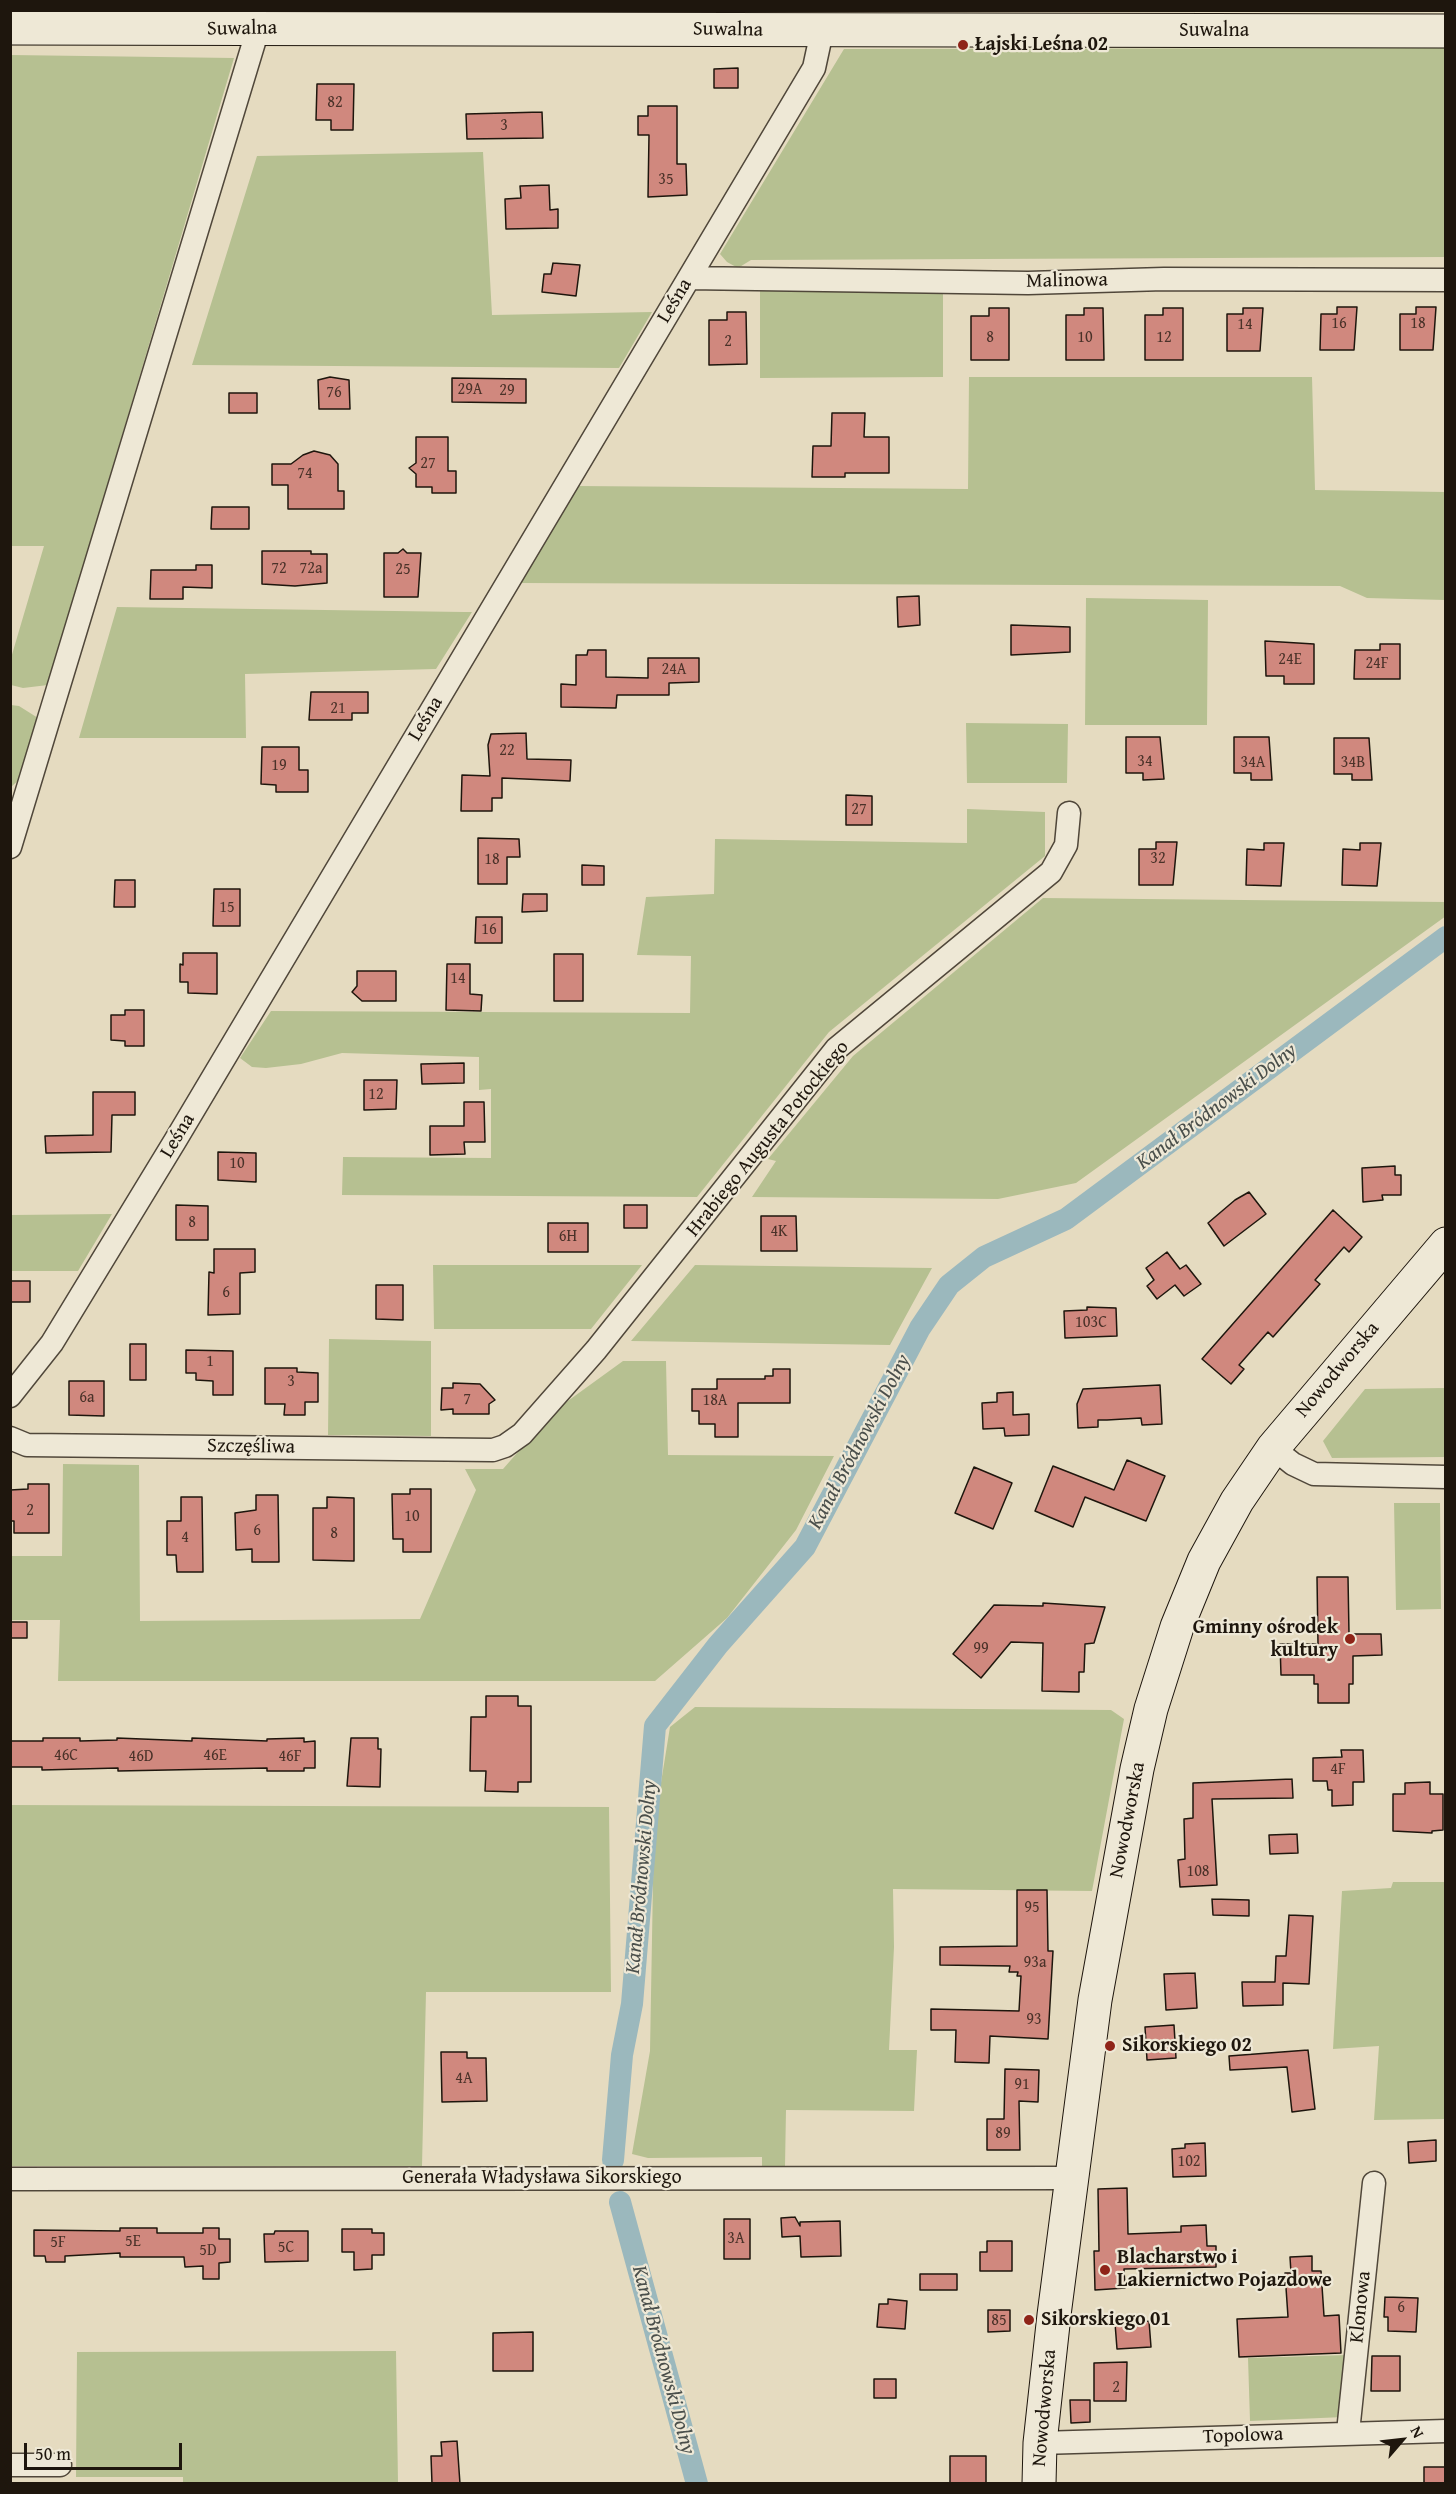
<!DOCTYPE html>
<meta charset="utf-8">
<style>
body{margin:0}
#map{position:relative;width:1456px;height:2494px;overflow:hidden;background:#e5dbc0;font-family:"Gentium Book Plus",serif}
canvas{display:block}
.frame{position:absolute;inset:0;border:12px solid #1e160d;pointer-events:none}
.north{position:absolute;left:1372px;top:2410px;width:60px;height:60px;-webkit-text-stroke:4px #eee8d6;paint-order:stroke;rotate:62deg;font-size:16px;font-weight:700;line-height:24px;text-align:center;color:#1e160d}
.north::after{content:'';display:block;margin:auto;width:21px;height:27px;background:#1e160d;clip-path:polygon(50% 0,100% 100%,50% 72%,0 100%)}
.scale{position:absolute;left:24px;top:2443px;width:158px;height:27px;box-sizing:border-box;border:3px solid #1e160d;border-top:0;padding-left:8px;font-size:18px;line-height:21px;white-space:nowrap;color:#1e160d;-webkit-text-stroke:4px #eee8d6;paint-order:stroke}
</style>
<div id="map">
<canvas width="1456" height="2494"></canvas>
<div class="frame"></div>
<div class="north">N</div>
<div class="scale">50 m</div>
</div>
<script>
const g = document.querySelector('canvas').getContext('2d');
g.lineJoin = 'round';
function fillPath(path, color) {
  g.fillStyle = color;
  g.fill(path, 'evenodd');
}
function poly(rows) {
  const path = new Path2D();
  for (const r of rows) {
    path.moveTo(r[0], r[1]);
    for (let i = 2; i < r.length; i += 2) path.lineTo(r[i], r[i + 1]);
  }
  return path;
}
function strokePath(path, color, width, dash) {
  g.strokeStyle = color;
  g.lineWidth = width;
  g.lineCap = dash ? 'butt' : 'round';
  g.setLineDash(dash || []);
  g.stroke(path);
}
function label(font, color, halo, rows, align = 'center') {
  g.font = font + ' "Gentium Book Plus",serif';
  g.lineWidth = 4.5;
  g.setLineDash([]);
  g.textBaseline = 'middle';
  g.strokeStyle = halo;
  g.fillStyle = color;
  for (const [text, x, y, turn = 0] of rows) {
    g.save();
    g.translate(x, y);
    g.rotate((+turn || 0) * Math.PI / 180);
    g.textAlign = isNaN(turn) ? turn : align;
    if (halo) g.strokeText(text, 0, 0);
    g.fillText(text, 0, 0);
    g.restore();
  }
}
fillPath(poly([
 [386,10,583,11,580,15,385,17],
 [1445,48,1445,257,751,260,738,268,727,262,720,254,844,49],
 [11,55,234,58,48,685,23,688,11,685,11,658,44,546,11,546],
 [483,152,492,315,652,312,619,368,192,365,257,156],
 [760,290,943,290,943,377,760,378],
 [969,377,1312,377,1315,490,1445,492,1445,600,1367,598,1340,586,520,583,577,486,968,489],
 [1086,598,1208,600,1207,725,1085,725],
 [117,607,464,612,472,612,436,669,245,674,246,738,79,738],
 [11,705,19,706,38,718,21,778,11,787],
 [966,723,1068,724,1067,783,967,783],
 [967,809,1045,812,1045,856,829,1032,697,1197,342,1195,343,1157,491,1158,491,1089,479,1090,479,1057,342,1053,301,1064,266,1068,252,1067,240,1058,271,1011,690,1013,691,956,637,955,646,897,714,894,715,839,967,843],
 [1043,898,1445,902,1446,916,1076,1183,998,1199,752,1197,776,1161,768,1159,853,1056],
 [112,1214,78,1271,11,1271,11,1215],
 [433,1265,642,1265,591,1329,434,1329],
 [695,1265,932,1268,890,1345,631,1341],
 [329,1339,431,1341,431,1436,328,1435],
 [623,1361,666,1361,668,1455,834,1456,796,1530,727,1618,655,1681,58,1681,60,1620,11,1620,10,1556,62,1556,63,1464,139,1465,140,1621,420,1619,476,1490,465,1469,503,1469,554,1411],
 [1445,1388,1445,1457,1332,1458,1323,1441,1365,1389],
 [1394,1503,1440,1503,1441,1609,1396,1610],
 [695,1707,1111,1710,1124,1719,1092,1891,893,1889,894,1947,889,2050,917,2050,914,2111,786,2110,785,2166,762,2166,762,2157,648,2158,632,2154,650,2051,654,1826,670,1727],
 [11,1805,609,1807,611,1992,426,1992,422,2166,11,2166],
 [1393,1882,1445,1882,1445,2119,1374,2120,1379,2046,1333,2049,1342,1891,1391,1888],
 [396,2351,398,2483,183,2484,183,2477,76,2477,77,2352],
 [1348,2355,1344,2417,1250,2421,1248,2358]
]), '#b6c091');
strokePath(poly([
 [613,2160,622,2055,632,2004,655,1726,718,1645,805,1547,920,1328,949,1285,984,1257,1066,1219,1446,937],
 [620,2202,697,2484]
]), '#9bb8bd', 22);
const building = poly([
 [738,68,738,88,714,88,714,69,738,68],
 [317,84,354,84,353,130,331,130,331,120,316,120,317,84],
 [648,106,677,106,677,164,686,164,687,195,648,197,649,135,638,135,638,116,648,116,648,106],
 [542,112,543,138,467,139,466,114,542,112],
 [549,185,550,210,558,209,558,228,506,229,505,199,521,198,520,186,549,185],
 [553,263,580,265,576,296,542,292,544,274,551,274,553,263],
 [1337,307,1357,307,1354,350,1320,350,1321,314,1337,314,1337,307],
 [1416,307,1436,307,1433,350,1400,350,1400,314,1416,314,1416,307],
 [989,308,1009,308,1009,360,971,360,971,316,989,316,989,308],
 [1084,308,1103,308,1104,360,1066,360,1066,315,1084,315,1084,308],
 [1163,308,1183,308,1183,360,1145,360,1145,315,1163,315,1163,308],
 [1243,308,1263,308,1260,351,1227,351,1227,314,1243,314,1243,308],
 [727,312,746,312,747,364,709,365,709,320,727,320,727,312],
 [330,377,349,380,350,409,319,409,318,380,330,377],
 [452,378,526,379,526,403,452,402,452,378],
 [229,393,257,393,257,413,229,413,229,393],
 [832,413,865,413,864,437,889,437,889,473,845,473,845,477,812,477,813,446,831,446,832,413],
 [416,437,448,437,448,471,456,471,456,493,432,493,432,487,416,487,416,474,409,468,416,463,416,437],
 [314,451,330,455,338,464,338,491,344,491,344,509,288,509,288,485,272,485,272,464,291,464,303,455,314,451],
 [212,507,249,507,249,529,211,529,212,507],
 [403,549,407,553,421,553,418,597,384,597,384,553,398,553,403,549],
 [262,551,311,551,311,554,327,554,327,583,295,586,262,584,262,551],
 [196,565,212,565,212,588,183,587,183,599,150,599,151,570,196,570,196,565],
 [919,596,920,625,898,627,897,597,919,596],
 [1011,625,1070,627,1070,652,1011,655,1011,625],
 [1265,641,1314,644,1314,684,1284,684,1284,676,1266,676,1265,641],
 [1380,644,1400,644,1400,679,1354,679,1355,650,1380,650,1380,644],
 [588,650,606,650,606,677,648,678,648,658,699,658,699,682,669,683,669,695,617,695,616,708,561,707,561,684,576,685,576,655,587,655,588,650],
 [311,692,368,692,368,713,352,713,352,720,309,720,311,692],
 [526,733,527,759,571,760,570,781,502,778,502,798,492,798,492,811,461,811,462,775,490,776,488,745,491,734,526,733],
 [1126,737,1160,737,1164,779,1143,780,1143,773,1126,773,1126,737],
 [1234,737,1269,737,1272,780,1251,780,1251,773,1234,773,1234,737],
 [1334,738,1369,738,1372,780,1352,780,1352,774,1334,774,1334,738],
 [262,747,299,747,299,770,308,770,308,792,276,792,276,785,261,784,262,747],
 [846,795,872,796,872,825,846,825,846,795],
 [478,838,519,839,520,857,507,857,507,884,478,884,478,838],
 [1156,842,1177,842,1173,885,1139,885,1139,849,1156,849,1156,842],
 [1264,843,1284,843,1281,886,1246,885,1247,849,1264,850,1264,843],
 [1360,843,1381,843,1377,886,1342,885,1343,849,1360,850,1360,843],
 [582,865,604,866,604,885,582,885,582,865],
 [115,880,135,880,135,907,114,907,115,880],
 [214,889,240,889,240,926,213,926,214,889],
 [523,894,547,894,547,911,522,912,523,894],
 [476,917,502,917,502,943,475,943,476,917],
 [183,953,217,953,217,994,188,993,188,982,180,982,180,964,183,965,183,953],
 [554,954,583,954,583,1001,554,1001,554,954],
 [447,964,470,964,470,994,482,995,481,1011,446,1010,447,964],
 [357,971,396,971,396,1001,362,1001,352,992,357,986,357,971],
 [125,1010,144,1010,144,1046,125,1046,125,1041,111,1040,111,1015,125,1015,125,1010],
 [464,1063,464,1083,422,1084,421,1064,464,1063],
 [364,1080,397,1080,396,1109,364,1110,364,1080],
 [93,1092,135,1092,135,1115,112,1115,111,1152,46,1153,45,1136,93,1135,93,1092],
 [464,1102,484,1102,485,1142,464,1142,465,1154,430,1155,430,1126,464,1126,464,1102],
 [218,1152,256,1153,256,1182,218,1180,218,1152],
 [1395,1166,1395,1175,1401,1175,1401,1195,1382,1195,1383,1200,1363,1202,1362,1168,1395,1166],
 [1249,1192,1266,1214,1224,1246,1208,1223,1235,1200,1249,1192],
 [176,1205,208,1206,208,1240,176,1240,176,1205],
 [624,1205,647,1205,647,1228,624,1228,624,1205],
 [1333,1210,1362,1237,1349,1252,1344,1247,1315,1280,1320,1284,1273,1337,1268,1332,1239,1365,1244,1369,1231,1384,1202,1359,1333,1210],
 [761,1216,796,1216,797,1251,761,1251,761,1216],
 [548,1223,588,1223,588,1252,548,1252,548,1223],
 [214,1249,255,1249,255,1272,240,1273,240,1314,208,1315,209,1272,214,1273,214,1249],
 [1167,1252,1180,1269,1186,1265,1201,1284,1184,1296,1175,1285,1157,1299,1147,1286,1154,1280,1146,1268,1167,1252],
 [10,1281,30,1281,30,1302,10,1302,10,1281],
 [376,1285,403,1285,403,1320,376,1319,376,1285],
 [1087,1307,1116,1308,1117,1336,1065,1338,1064,1311,1087,1310,1087,1307],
 [130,1344,146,1344,146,1380,130,1380,130,1344],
 [186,1350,233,1351,233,1395,213,1395,213,1381,196,1380,196,1373,186,1373,186,1350],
 [265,1368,297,1368,297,1372,318,1373,318,1402,305,1402,305,1415,284,1415,285,1404,265,1404,265,1368],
 [773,1369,790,1369,790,1403,738,1403,738,1437,715,1437,715,1424,699,1424,699,1411,692,1411,692,1389,717,1389,717,1379,765,1379,765,1376,773,1376,773,1369],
 [69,1381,104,1381,104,1416,69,1415,69,1381],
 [453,1383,480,1384,495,1400,489,1404,489,1414,453,1414,453,1409,441,1410,442,1388,453,1388,453,1383],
 [1160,1385,1162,1424,1142,1425,1141,1418,1107,1420,1098,1420,1098,1427,1078,1428,1077,1404,1083,1389,1160,1385],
 [1013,1392,1013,1415,1029,1414,1029,1435,1005,1436,1004,1428,983,1429,982,1403,997,1402,997,1393,1013,1392],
 [1127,1460,1165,1476,1146,1521,1085,1497,1073,1527,1035,1511,1053,1466,1114,1490,1127,1460],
 [974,1467,1012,1483,993,1529,955,1513,974,1467],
 [28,1484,49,1484,49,1533,14,1533,14,1521,10,1521,10,1490,28,1489,28,1484],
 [410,1489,431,1489,431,1552,403,1552,403,1539,393,1539,392,1494,410,1494,410,1489],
 [256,1495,278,1495,279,1562,252,1562,252,1549,236,1550,235,1513,256,1510,256,1495],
 [181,1497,202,1497,203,1572,177,1572,176,1555,167,1555,167,1521,181,1521,181,1497],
 [327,1497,354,1498,354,1561,313,1560,313,1508,327,1508,327,1497],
 [1317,1577,1348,1577,1349,1634,1381,1634,1382,1655,1353,1656,1353,1684,1349,1684,1349,1703,1318,1703,1318,1684,1314,1684,1314,1675,1281,1675,1280,1644,1318,1644,1317,1577],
 [1043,1603,1105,1607,1094,1643,1085,1644,1084,1672,1079,1672,1079,1692,1042,1691,1043,1643,1011,1642,981,1678,953,1654,994,1605,1043,1606,1043,1603],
 [10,1622,27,1622,27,1638,10,1638,10,1622],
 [486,1696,518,1696,518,1706,531,1706,531,1782,518,1782,518,1792,485,1791,486,1771,470,1771,471,1717,486,1717,486,1696],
 [43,1738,80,1738,80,1741,117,1740,117,1738,192,1741,192,1738,267,1741,267,1739,304,1738,304,1742,315,1741,315,1768,304,1768,304,1771,267,1771,267,1768,118,1771,118,1768,42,1770,42,1767,10,1767,10,1741,43,1741,43,1738],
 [351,1738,378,1738,378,1749,381,1749,380,1787,347,1786,351,1738],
 [1341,1750,1363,1750,1364,1782,1353,1782,1353,1805,1332,1806,1332,1790,1328,1790,1327,1781,1313,1781,1313,1758,1342,1757,1341,1750],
 [1292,1779,1293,1798,1212,1799,1217,1885,1180,1887,1178,1860,1185,1859,1184,1819,1193,1818,1193,1783,1292,1779],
 [1430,1782,1430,1794,1443,1794,1443,1830,1432,1831,1432,1833,1393,1831,1393,1794,1405,1794,1405,1783,1430,1782],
 [1297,1834,1298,1853,1270,1854,1269,1835,1297,1834],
 [1017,1890,1047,1890,1048,1951,1053,1951,1048,2039,990,2036,989,2063,955,2062,956,2030,931,2030,931,2009,1019,2011,1021,1976,1017,1976,1018,1972,1009,1972,1010,1966,940,1965,940,1947,1017,1946,1017,1890],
 [1212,1899,1249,1900,1249,1916,1213,1915,1212,1899],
 [1289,1915,1313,1916,1309,1984,1283,1983,1283,2005,1243,2006,1242,1982,1275,1982,1276,1956,1286,1956,1289,1915],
 [1195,1973,1197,2008,1166,2010,1164,1974,1195,1973],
 [1174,2025,1176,2058,1147,2060,1145,2027,1174,2025],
 [1308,2050,1315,2109,1292,2112,1287,2067,1230,2070,1229,2056,1308,2050],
 [441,2052,467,2052,467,2058,486,2058,487,2101,442,2102,441,2052],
 [1005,2069,1039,2070,1038,2102,1019,2101,1020,2150,987,2150,987,2119,1004,2119,1005,2069],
 [1436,2140,1436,2161,1409,2163,1408,2142,1436,2140],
 [1205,2143,1206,2176,1173,2177,1172,2149,1185,2148,1185,2144,1205,2143],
 [1127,2188,1128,2234,1181,2232,1181,2226,1206,2225,1207,2246,1216,2246,1216,2267,1124,2269,1125,2288,1095,2290,1094,2251,1099,2251,1098,2189,1127,2188],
 [795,2217,800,2226,800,2222,840,2221,841,2256,801,2257,800,2236,782,2237,781,2218,795,2217],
 [724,2219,750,2219,750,2259,724,2259,724,2219],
 [120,2228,157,2228,157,2233,203,2233,203,2228,219,2228,219,2239,230,2239,230,2262,219,2263,219,2279,203,2279,203,2266,185,2267,184,2257,120,2257,120,2253,65,2256,65,2262,46,2262,45,2256,34,2256,34,2230,120,2231,120,2228],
 [342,2229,372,2229,372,2233,384,2233,384,2255,372,2255,372,2269,354,2270,354,2252,342,2252,342,2229],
 [275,2231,308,2231,308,2261,265,2262,264,2234,274,2234,275,2231],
 [987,2241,1012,2241,1012,2271,980,2271,980,2252,987,2252,987,2241],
 [1312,2256,1312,2271,1321,2271,1324,2316,1339,2315,1341,2353,1239,2357,1237,2319,1288,2317,1285,2273,1291,2273,1290,2257,1312,2256],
 [920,2274,957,2274,957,2290,920,2290,920,2274],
 [1385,2297,1418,2298,1416,2332,1388,2331,1388,2317,1384,2317,1385,2297],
 [888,2299,907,2301,905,2329,877,2327,879,2304,888,2304,888,2299],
 [988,2310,1010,2310,1010,2331,988,2332,988,2310],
 [1149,2321,1151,2347,1117,2349,1115,2323,1149,2321],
 [533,2332,533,2371,493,2371,493,2333,533,2332],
 [1372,2356,1400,2356,1400,2391,1371,2391,1372,2356],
 [1127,2362,1126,2401,1094,2401,1094,2363,1127,2362],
 [874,2379,896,2379,896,2398,874,2398,874,2379],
 [1070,2400,1090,2400,1090,2422,1071,2423,1070,2400],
 [457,2441,460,2484,432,2484,431,2456,442,2456,441,2442,457,2441],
 [950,2456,986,2456,986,2484,950,2484,950,2456],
 [1424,2467,1446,2467,1446,2484,1424,2484,1424,2467]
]);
fillPath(building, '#d0887e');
strokePath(building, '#1e160d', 1.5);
const street = poly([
 [689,278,1028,283,1164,279,1446,280],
 [10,847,258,29],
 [10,1396,52,1343,175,1141,814,68,822,31],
 [10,1438,27,1445,493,1450,505,1446,522,1434,596,1350,836,1049,1051,872,1066,845,1069,813],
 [1273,1448,1293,1464,1314,1474,1446,1477],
 [10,2179,1073,2178],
 [1348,2432,1374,2183],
 [1040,2443,1446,2431],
 [10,2465,60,2465]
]);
const secondary = poly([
 [10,28,1446,31],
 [1039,2484,1040,2443,1054,2315,1095,2000,1137,1769,1151,1709,1177,1627,1204,1561,1237,1501,1273,1448,1446,1244]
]);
strokePath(street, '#50473a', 25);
strokePath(secondary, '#1e160d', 35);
strokePath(street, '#eee8d6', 22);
strokePath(secondary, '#eee8d6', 33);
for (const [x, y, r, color] of [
 [963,45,6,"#8f2418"],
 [1350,1639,6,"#8f2418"],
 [1110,2046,6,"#8f2418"],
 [1105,2270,6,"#8f2418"],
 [1029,2320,6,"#8f2418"]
]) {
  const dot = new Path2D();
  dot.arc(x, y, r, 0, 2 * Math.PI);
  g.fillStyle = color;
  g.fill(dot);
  strokePath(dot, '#eee8d6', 2);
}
label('16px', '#4a3229', null, [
 ["82",335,103],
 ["3",504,126],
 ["35",666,180],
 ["16",1339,324],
 ["18",1418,324],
 ["14",1245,325],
 ["8",990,338],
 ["10",1085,338],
 ["12",1164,338],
 ["2",728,342],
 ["29A",470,390],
 ["29",507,391],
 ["76",334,393],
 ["27",428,464],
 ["74",305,474],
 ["72",279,569],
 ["72a",311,569],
 ["25",403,570],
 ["24E",1290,660],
 ["24F",1377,664],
 ["24A",674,670],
 ["21",338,709],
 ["22",507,751],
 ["34",1145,762],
 ["34A",1253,763],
 ["34B",1353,763],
 ["19",279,766],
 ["27",859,810],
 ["32",1158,859],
 ["18",492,860],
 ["15",227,908],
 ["16",489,930],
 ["14",458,979],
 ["12",376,1095],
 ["10",237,1164],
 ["8",192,1223],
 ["4K",779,1232],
 ["6H",568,1237],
 ["6",226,1293],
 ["103C",1091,1323],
 ["1",210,1362],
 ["3",291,1382],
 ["6a",87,1398],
 ["7",467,1400],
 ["18A",715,1401],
 ["2",30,1511],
 ["10",412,1517],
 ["6",257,1531],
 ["8",334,1534],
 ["4",185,1538],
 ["99",981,1649],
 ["46C",66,1756],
 ["46E",215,1756],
 ["46D",141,1757],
 ["46F",290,1757],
 ["4F",1338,1770],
 ["108",1198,1872],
 ["95",1032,1908],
 ["93a",1035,1963],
 ["93",1034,2020],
 ["4A",464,2079],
 ["91",1022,2085],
 ["89",1003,2134],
 ["102",1189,2162],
 ["3A",736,2239],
 ["5E",133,2242],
 ["5F",58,2243],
 ["5C",286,2248],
 ["5D",208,2251],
 ["6",1401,2308],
 ["85",999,2321],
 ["2",1116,2388]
]);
label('20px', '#1e160d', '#eee8d6', [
 ["Suwalna",242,29,-1],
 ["Suwalna",728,30,1],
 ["Suwalna",1214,31],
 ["Malinowa",1067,281,-1],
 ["Leśna",675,301,-59],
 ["Leśna",426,719,-59],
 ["Leśna",178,1136,-59],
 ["Hrabiego Augusta Potockiego",768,1139,-51],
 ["Nowodworska",1338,1370,-50],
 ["Szczęśliwa",251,1447,1],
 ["Nowodworska",1128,1820,-79],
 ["Generała Władysława Sikorskiego",542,2178],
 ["Klonowa",1361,2307,-84],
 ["Nowodworska",1045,2408,-85],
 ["Topolowa",1243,2436,-2]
]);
label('bold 20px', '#1e160d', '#eee8d6', [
 ["Łajski Leśna 02",975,45],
 ["Gminny ośrodek",1338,1628,"right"],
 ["kultury",1338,1651,"right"],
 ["Sikorskiego 02",1122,2046],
 ["Blacharstwo i",1117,2258],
 ["Lakiernictwo Pojazdowe",1117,2281],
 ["Sikorskiego 01",1041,2320]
], 'left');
label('italic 21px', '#4a4f4b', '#eee8d6', [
 ["Kanał Bródnowski Dolny",1217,1107,-37],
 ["Kanał Bródnowski Dolny",860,1442,-62],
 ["Kanał Bródnowski Dolny",642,1877,-85],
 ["Kanał Bródnowski Dolny",663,2360,75]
]);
</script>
